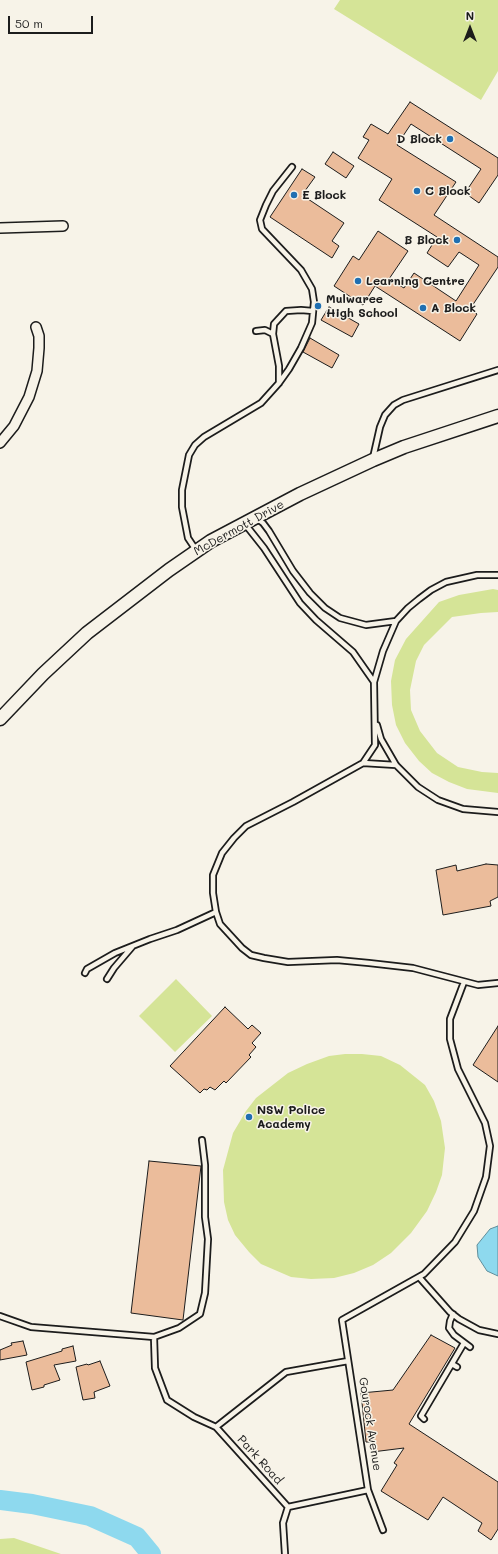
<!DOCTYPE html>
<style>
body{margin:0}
#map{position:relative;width:498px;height:1554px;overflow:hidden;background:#f7f3e8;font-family:Mali,sans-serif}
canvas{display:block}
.north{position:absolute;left:450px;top:8px;width:40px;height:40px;-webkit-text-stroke:3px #f7f3e8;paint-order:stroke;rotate:0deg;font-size:11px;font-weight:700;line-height:16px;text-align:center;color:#1c1c1c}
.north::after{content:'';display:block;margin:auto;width:14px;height:18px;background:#1c1c1c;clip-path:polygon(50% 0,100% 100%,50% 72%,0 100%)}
.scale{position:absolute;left:8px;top:16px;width:85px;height:18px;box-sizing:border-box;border:2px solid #1c1c1c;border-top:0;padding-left:5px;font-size:12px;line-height:14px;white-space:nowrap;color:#1c1c1c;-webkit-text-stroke:3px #f7f3e8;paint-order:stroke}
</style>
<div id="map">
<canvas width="498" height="1554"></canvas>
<div class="north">N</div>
<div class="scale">50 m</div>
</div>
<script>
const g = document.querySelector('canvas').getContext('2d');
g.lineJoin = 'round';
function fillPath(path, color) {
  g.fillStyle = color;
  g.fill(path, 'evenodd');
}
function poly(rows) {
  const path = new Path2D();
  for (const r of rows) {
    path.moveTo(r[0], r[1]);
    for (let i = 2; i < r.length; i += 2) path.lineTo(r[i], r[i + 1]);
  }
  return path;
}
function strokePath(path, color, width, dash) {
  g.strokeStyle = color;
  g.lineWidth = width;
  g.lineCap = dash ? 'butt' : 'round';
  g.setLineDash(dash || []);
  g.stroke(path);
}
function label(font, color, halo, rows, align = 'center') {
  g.font = font + ' Mali,sans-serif';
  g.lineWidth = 3;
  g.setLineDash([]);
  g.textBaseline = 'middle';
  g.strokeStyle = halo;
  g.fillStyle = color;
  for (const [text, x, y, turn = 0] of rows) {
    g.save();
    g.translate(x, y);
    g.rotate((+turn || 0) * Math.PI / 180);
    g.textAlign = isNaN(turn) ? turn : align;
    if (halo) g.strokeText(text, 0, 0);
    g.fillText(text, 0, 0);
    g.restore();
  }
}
fillPath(poly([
 [340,0,498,0,498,71,481,100,334,9],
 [493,589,498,590,498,612,481,613,452,617,424,645,416,661,410,690,411,710,420,731,437,753,458,767,482,772,498,773,498,793,467,789,449,782,432,773,419,761,405,743,396,725,392,705,391,681,395,660,406,639,439,602,459,595],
 [176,979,212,1016,175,1052,139,1016],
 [345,1054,362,1054,381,1056,400,1065,425,1085,434,1101,441,1121,445,1148,442,1175,436,1192,427,1211,411,1233,391,1253,373,1265,354,1273,334,1278,311,1279,291,1277,261,1264,249,1252,235,1235,228,1220,224,1202,223,1170,233,1133,246,1111,256,1098,288,1073,307,1064,329,1056],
 [14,1538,61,1554,0,1554,0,1539]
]), '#d5e497');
const water = poly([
 [498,1226,498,1276,487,1271,478,1257,477,1245,490,1229,498,1226]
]);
fillPath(water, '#8ed9ee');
strokePath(water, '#608d9a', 1);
strokePath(poly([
 [0,1500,32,1504,90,1516,137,1537,151,1554]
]), '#8ed9ee', 20);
const building = poly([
 [410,102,498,158,498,175,479,203,465,193,481,169,411,124,397,145,456,182,434,215,498,257,498,267,470,309,477,314,460,341,375,286,363,305,334,286,353,256,359,260,378,231,408,251,389,279,404,288,414,273,456,301,479,265,459,252,448,267,427,253,437,237,379,200,392,179,358,158,369,140,363,137,371,124,388,134,410,102],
 [333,152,354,166,346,178,325,164,333,152],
 [302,169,315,177,302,195,344,223,332,241,339,246,332,258,270,217,302,169],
 [329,307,359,324,352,337,321,320,329,307],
 [310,338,339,355,332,368,303,352,310,338],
 [486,864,498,865,498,897,490,901,491,906,443,915,436,870,456,865,457,871,486,864],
 [225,1007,248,1029,252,1025,261,1033,252,1043,256,1047,249,1055,251,1057,226,1083,224,1081,215,1090,210,1087,207,1090,204,1089,200,1093,170,1066,225,1007],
 [498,1026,498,1082,473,1065,498,1026],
 [149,1161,201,1166,183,1320,131,1313,149,1161],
 [431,1335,455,1348,409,1424,498,1482,498,1529,491,1540,478,1531,482,1523,443,1497,428,1520,381,1491,397,1465,394,1463,404,1448,372,1452,371,1442,366,1442,361,1393,393,1390,431,1335],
 [23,1341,27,1355,0,1360,0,1350,12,1345,11,1343,23,1341],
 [73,1346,76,1361,54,1365,60,1380,44,1385,44,1387,32,1390,26,1362,62,1351,62,1349,73,1346],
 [100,1361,110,1386,94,1392,95,1398,83,1400,76,1367,87,1364,88,1365,100,1361]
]);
fillPath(building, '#ebbc9b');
strokePath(building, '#1c1c1c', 1);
const lane = poly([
 [256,331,265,330,273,334,279,366,279,383],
 [273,334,274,324,286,311,301,310,313,311],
 [373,458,380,427,385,415,394,405,403,400,498,370],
 [256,518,263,523,269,531,293,571,310,593,325,608,340,618,366,625,396,621,408,608,419,599,431,590,446,582,477,575,498,575],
 [245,524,264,548,300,603,316,620,353,652,374,682,375,745,363,763,293,802,246,826,234,838,222,853,213,875,213,893,216,912,220,924,242,948,251,955,264,958,288,962,337,960,369,963,413,968,478,985,498,983],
 [196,550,188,538,182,507,182,490,189,455,195,445,204,437,261,403,279,383,289,369,301,348,312,323,314,302,312,289,301,270,262,229,260,220,266,205,273,191,292,167],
 [374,682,383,651,396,621],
 [377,725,381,739,396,765,418,787,438,800,463,809,498,812],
 [363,763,396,765],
 [85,973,87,969,115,953,150,939,177,930,216,912],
 [107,979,114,968,132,947],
 [202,1140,205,1165,205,1217,208,1239,205,1293,200,1314,179,1328,154,1337,155,1368,167,1400,194,1417,216,1427,288,1507],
 [419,1277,450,1312,459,1319,479,1330,498,1334],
 [453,1314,450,1321,449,1328,454,1335,470,1347],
 [0,1316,31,1327,154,1337],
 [452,1364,457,1367],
 [424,1419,421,1416,464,1343],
 [216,1427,286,1372,348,1361],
 [383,1530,368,1490,342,1320,424,1274,455,1242,474,1211,486,1177,490,1146,485,1123,458,1069,450,1039,450,1019,464,982],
 [285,1554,283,1523,288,1507,368,1490]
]);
const street = poly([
 [0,228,63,226],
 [0,443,14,426,29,397,37,371,39,348,39,336,36,327]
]);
const secondary = poly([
 [0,719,43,674,87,633,169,570,211,541,300,494,373,460,404,447,498,416]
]);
strokePath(lane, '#1c1c1c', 8);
strokePath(street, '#1c1c1c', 12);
strokePath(secondary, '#1c1c1c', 15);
strokePath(lane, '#f7f3e8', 4.5);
strokePath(street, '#f7f3e8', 9);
strokePath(secondary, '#f7f3e8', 12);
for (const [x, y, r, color] of [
 [450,139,4,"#1f6fb2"],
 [417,191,4,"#1f6fb2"],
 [294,195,4,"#1f6fb2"],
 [457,240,4,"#1f6fb2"],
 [358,281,4,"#1f6fb2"],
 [318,306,4,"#1f6fb2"],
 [423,308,4,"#1f6fb2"],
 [249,1117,4,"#1f6fb2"]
]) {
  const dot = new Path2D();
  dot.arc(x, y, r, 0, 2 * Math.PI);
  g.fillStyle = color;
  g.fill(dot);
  strokePath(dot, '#f7f3e8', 1.5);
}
label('bold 12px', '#1c1c1c', '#f7f3e8', [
 ["D Block",442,139,"right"],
 ["C Block",425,191],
 ["E Block",302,195],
 ["B Block",449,240,"right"],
 ["Learning Centre",366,281],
 ["Mulwaree",326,299],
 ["High School",326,313],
 ["A Block",431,308],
 ["NSW Police",257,1110],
 ["Academy",257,1124]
], 'left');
label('12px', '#1c1c1c', '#f7f3e8', [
 ["McDermott Drive",239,528,-29],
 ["Gourock Avenue",370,1424,81],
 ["Park Road",260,1460,48]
]);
</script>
